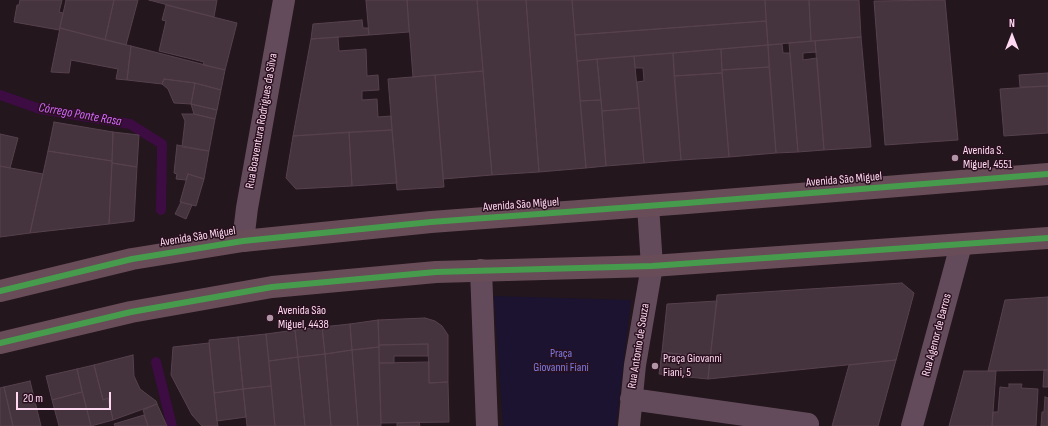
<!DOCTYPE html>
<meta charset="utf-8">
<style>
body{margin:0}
#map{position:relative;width:1048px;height:426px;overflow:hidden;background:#23161d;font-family:"Sofia Sans Condensed",sans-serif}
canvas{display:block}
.north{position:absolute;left:992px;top:16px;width:40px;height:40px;-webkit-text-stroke:3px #29101e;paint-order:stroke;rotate:0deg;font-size:11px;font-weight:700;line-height:16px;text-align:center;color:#ffd8f1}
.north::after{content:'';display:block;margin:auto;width:14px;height:18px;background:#ffd8f1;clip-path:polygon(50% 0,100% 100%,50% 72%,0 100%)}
.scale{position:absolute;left:16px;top:392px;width:95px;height:18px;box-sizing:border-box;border:2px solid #ffd8f1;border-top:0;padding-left:5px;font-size:12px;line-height:14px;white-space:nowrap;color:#ffd8f1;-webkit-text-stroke:3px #29101e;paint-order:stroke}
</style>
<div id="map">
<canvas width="1048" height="426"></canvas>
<div class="north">N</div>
<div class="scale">20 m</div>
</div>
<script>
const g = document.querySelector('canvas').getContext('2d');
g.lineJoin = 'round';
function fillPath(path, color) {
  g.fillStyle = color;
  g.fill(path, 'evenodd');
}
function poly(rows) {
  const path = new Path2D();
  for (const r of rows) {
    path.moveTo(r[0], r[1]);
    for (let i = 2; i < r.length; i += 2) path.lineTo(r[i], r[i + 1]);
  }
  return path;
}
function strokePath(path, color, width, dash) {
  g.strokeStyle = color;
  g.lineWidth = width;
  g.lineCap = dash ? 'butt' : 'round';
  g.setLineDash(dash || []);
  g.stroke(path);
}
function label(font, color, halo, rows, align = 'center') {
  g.font = font + ' "Sofia Sans Condensed",sans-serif';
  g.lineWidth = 3;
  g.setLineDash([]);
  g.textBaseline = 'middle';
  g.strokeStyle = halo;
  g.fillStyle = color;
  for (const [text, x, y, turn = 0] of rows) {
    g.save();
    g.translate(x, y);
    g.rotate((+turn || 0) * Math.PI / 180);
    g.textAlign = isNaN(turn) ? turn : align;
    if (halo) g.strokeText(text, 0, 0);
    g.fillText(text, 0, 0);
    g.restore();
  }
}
fillPath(poly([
 [494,296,631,300,616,426,503,426]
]), '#1b132f');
strokePath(poly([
 [0,95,40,109,130,124,162,144,161,210],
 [156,362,172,426]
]), '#3d0c43', 10);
const building = poly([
 [20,0,62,0,59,12,63,13,59,30,14,22,17,5,19,5,20,0],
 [66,0,114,0,105,40,60,28,66,0],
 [114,0,138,0,126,45,105,40,114,0],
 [149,0,217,0,214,17,149,0],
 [366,0,407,0,409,32,369,35,366,0],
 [407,0,477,0,483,71,413,77,407,0],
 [477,0,526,0,539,172,492,175,477,0],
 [526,0,572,0,586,168,539,172,526,0],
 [572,0,765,0,766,21,575,35,572,0],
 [765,0,809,0,811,41,768,45,765,0],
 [809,0,859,0,861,37,811,41,809,0],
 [945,0,958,140,885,145,874,1,945,0],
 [166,5,237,23,225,70,203,65,204,62,159,51,166,21,162,20,166,5],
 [362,20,363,28,368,28,369,35,311,39,313,24,362,20],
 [766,21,768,45,577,61,575,35,766,21],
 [60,28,131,46,127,80,116,79,118,69,71,60,69,73,51,72,60,28],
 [338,37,339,51,366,49,367,76,378,75,379,90,362,91,362,100,377,99,378,117,391,116,392,130,293,136,311,39,338,37],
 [861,37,871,147,824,150,815,41,861,37],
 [815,41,816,52,803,53,803,60,817,58,824,150,798,152,789,43,815,41],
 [782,44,783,53,790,53,798,152,776,153,768,45,782,44],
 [768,45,769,67,722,70,721,49,768,45],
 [131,46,225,70,221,90,195,83,164,79,162,84,127,80,131,46],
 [721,49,722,73,674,76,673,53,721,49],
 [673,53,681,160,644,163,637,82,644,81,643,68,635,68,634,56,673,53],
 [634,56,639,108,602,111,597,59,634,56],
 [597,59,601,100,580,101,577,61,597,59],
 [769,67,776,153,729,157,722,70,769,67],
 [483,71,492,175,443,179,435,75,483,71],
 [722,73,729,157,681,160,674,76,722,73],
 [1048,73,1048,86,1020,87,1019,75,1048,73],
 [435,75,444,187,397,190,388,79,435,75],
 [164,79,195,83,191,104,174,103,168,89,162,84,164,79],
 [195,83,221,90,217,110,191,104,195,83],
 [1048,86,1048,133,1004,136,1000,89,1048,86],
 [601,100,606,166,586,168,580,101,601,100],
 [191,104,217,110,215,119,194,114,191,104],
 [639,108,644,163,606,166,602,111,639,108],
 [182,114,194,114,215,119,209,151,182,147,185,121,182,114],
 [54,122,113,132,112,161,48,151,54,122],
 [392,130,397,183,352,186,349,132,392,130],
 [113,132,139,135,137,167,112,163,113,132],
 [349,132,352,186,296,189,286,178,293,136,349,132],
 [0,134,18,138,10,168,0,166,0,134],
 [177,145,209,151,204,179,188,174,186,180,176,179,177,174,174,173,177,145],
 [48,151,112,161,109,224,30,233,48,151],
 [112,163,137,167,134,221,109,224,112,163],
 [0,166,43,174,30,233,0,237,0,166],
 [188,174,204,179,196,206,180,202,188,174],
 [181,202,192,205,186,219,175,214,181,202],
 [902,283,914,293,896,360,708,379,717,295,902,283],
 [1048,297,1048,370,988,371,1005,300,1048,297],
 [717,301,710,358,662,352,667,304,717,301],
 [425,318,435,321,442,326,448,335,448,382,429,383,428,344,379,345,378,320,425,318],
 [378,320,379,347,352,350,350,324,378,320],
 [350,324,352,350,325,354,322,327,350,324],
 [322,327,325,354,298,357,295,330,322,327],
 [295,330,298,357,269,361,266,334,295,330],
 [266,334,271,386,243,389,238,337,266,334],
 [238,337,243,389,214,393,209,340,238,337],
 [209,343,217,421,218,426,202,426,192,415,171,375,173,347,209,343],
 [428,344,428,356,394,356,394,363,379,363,379,345,428,344],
 [379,347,381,426,358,426,352,350,379,347],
 [352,350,358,426,331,426,325,354,352,350],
 [662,352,710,358,708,379,659,374,662,352],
 [325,354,331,426,305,426,298,357,325,354],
 [133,355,134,376,140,389,156,401,157,404,113,420,108,398,103,400,94,365,133,355],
 [298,357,305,426,275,426,269,361,298,357],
 [896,360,878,426,832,426,849,365,896,360],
 [429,362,429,383,448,382,449,422,381,423,379,363,429,362],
 [94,365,103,400,108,398,113,420,91,426,77,369,94,365],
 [77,369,82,392,52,400,46,376,77,369],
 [1044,370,1048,370,1048,387,1043,387,1044,370],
 [964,371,996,371,992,426,949,426,964,371],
 [30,381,41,426,13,426,4,387,30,381],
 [1009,384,1022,384,1021,388,1038,389,1036,426,992,426,993,412,998,412,1000,387,1009,388,1009,384],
 [271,386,275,426,247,426,243,389,271,386],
 [4,387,13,426,0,426,0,388,4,387],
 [243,389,246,417,217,421,214,393,243,389],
 [82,392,91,426,59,426,52,400,82,392],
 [1045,397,1048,398,1048,426,1041,426,1042,412,1044,412,1045,397],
 [157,404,167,426,148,426,143,410,157,404],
 [144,415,148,426,115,426,114,424,144,415],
 [419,422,420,426,397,426,397,423,419,422]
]);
fillPath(building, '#45343e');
strokePath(building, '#56414d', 1);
strokePath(poly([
 [243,241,247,208,284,0],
 [481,270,487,426],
 [631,399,808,424],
 [629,426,635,365,652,266,648,206],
 [912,426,961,245]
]), '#644b5c', 22);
strokePath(poly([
 [0,291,132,259,243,241,431,222,687,203,1048,174],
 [0,343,131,312,272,287,436,272,652,266,1048,238]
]), '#684c58', 22);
strokePath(poly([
 [0,291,132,259,243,241,431,222,687,203,1048,174],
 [0,343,131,312,272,287,436,272,652,266,1048,238]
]), '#469c4c', 6);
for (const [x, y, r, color] of [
 [955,158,4,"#b294a7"],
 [270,318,4,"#b294a7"],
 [655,366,4,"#b294a7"]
]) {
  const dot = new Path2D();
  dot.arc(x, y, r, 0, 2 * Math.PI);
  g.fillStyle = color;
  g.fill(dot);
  strokePath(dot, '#29101e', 1.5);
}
label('12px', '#ffd8f1', '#29101e', [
 ["Rua Boaventura Rodrigues da Silva",262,121,-80],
 ["Avenida São Miguel",844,180,-5],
 ["Avenida São Miguel",521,205,-4],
 ["Avenida São Miguel",198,237,-9],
 ["Rua Agenor de Barros",937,335,-75],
 ["Rua Antonio de Souza",639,346,-81]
]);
label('12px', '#ffd8f1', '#29101e', [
 ["Avenida S.",963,151],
 ["Miguel, 4551",963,165],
 ["Avenida São",278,311],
 ["Miguel, 4438",278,325],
 ["Praça Giovanni",663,359],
 ["Fiani, 5",663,373]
], 'left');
label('12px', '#7b7be4', '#29101e', [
 ["Praça",561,354],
 ["Giovanni Fiani",561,368]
]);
label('italic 13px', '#d268fd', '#29101e', [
 ["Córrego Ponte Rasa",80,115,10]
]);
</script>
